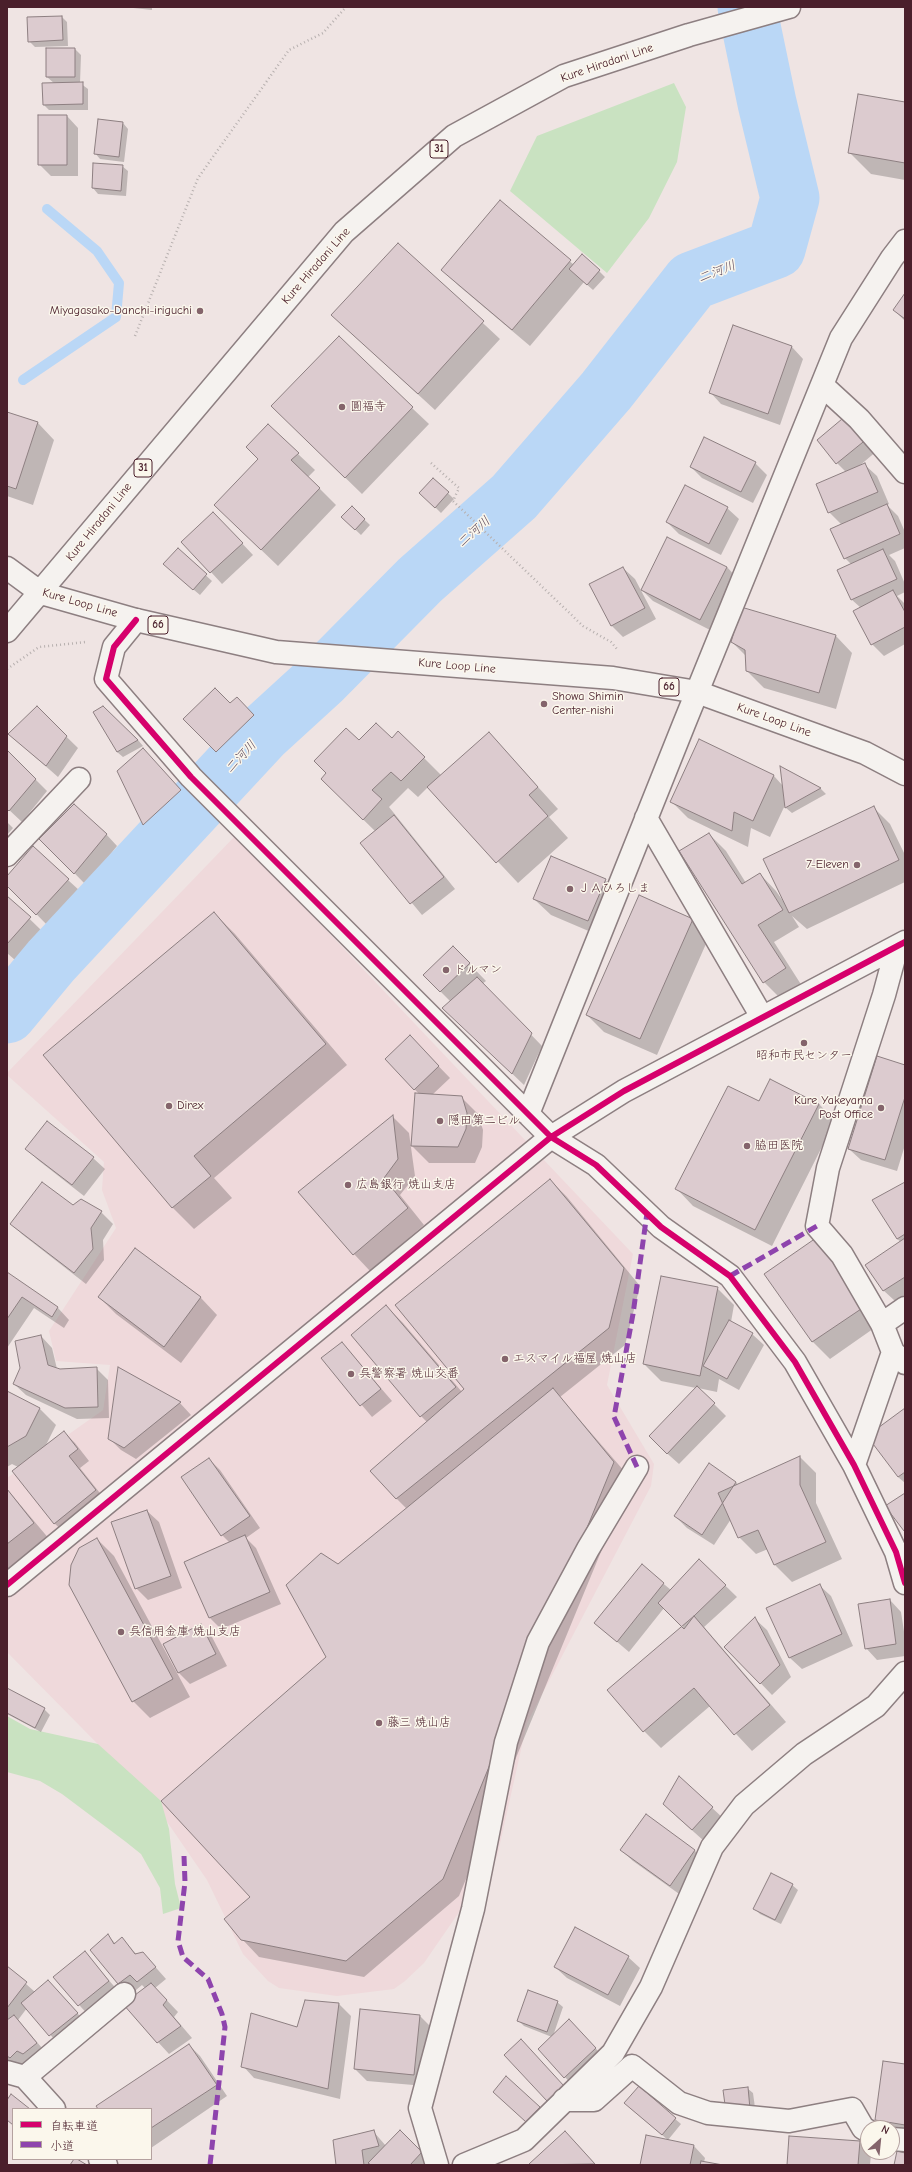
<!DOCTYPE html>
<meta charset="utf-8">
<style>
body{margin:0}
#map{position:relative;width:912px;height:2172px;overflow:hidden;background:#efe4e3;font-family:"Comic Neue","Klee One",sans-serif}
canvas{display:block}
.frame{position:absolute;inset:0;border:8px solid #4a1f2b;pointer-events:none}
.legend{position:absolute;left:12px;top:2108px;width:140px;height:52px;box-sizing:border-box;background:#fbf7ec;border:1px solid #b4a19f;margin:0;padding:5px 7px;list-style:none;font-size:12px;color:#4a1f2b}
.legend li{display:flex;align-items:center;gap:8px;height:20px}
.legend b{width:20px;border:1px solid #b4a19f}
.north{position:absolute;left:860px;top:2120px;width:40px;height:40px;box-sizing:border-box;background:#fbf7ec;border:1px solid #b4a19f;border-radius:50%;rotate:27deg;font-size:11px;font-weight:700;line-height:16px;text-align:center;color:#4a1f2b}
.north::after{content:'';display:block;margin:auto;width:14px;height:18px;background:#84646b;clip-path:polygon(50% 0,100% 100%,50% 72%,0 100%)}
</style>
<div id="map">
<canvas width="912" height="2172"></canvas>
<div class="frame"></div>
<ul class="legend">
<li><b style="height:5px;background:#d6006c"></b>自転車道</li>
<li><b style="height:5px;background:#8e44ad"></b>小道</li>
</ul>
<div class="north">N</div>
</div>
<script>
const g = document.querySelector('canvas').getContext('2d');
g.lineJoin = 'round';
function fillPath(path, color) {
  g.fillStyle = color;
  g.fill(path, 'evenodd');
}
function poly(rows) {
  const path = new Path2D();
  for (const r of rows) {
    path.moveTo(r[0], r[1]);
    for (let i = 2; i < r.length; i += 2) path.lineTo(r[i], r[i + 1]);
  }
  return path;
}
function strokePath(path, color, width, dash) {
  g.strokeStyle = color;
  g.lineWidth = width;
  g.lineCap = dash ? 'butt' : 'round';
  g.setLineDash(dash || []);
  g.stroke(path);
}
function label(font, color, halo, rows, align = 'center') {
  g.font = font + ' "Comic Neue","Klee One",sans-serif';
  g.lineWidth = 3;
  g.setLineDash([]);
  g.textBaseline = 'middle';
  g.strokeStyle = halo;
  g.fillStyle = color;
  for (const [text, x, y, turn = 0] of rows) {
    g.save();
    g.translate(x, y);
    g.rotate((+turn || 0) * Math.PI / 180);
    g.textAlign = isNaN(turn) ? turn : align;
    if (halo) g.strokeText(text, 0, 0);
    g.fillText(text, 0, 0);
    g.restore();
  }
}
fillPath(poly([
 [236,835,633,1254,607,1385,654,1464,651,1486,527,1723,497,1857,424,1963,405,1981,394,1989,337,1996,279,1988,268,1981,243,1954,207,1880,150,1797,7,1652,7,1478,103,1410,110,1365,56,1361,49,1331,116,1228,102,1190,104,1162,7,1075,7,1073]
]), '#efd9db');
fillPath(poly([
 [674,83,686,107,677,162,649,218,607,273,510,191,537,136],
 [7,1716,30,1729,98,1744,161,1801,169,1829,175,1884,181,1908,163,1914,160,1888,141,1854,126,1842,62,1794,40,1781,7,1772]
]), '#c9e2c1');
fillPath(poly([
 [124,7,152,7,152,10],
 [62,17,67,22,68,46,35,47,29,41],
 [75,49,81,55,80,83,88,89,88,110,49,110,44,105,55,84,47,77],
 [905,103,905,180,871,174,850,153],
 [67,116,78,128,78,176,51,176,39,164],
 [123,123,128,129,124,162,100,159,95,153],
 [94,164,122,166,128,171,126,196,98,194,93,188],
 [500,201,574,265,599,271,605,277,593,290,584,282,530,346,459,286,442,270],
 [398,244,500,339,435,410,350,332],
 [905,295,905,321,894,310],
 [734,326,792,347,803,359,780,425,721,404,710,392],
 [412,408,429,424,362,494,289,423],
 [7,413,38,423,54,440,33,505,7,496],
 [848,416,878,450,858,467,865,465,877,476,889,504,887,505,898,516,905,532,905,548,889,555,895,561,905,584,905,592,897,596,905,604,905,644,884,656,872,644,861,608,851,599,851,564,845,558,842,525,829,512,846,472,837,463],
 [298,454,315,470,308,477,336,505,278,566,232,522,259,459],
 [755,463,767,475,753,503,702,478,691,467],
 [433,479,454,499,441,513,426,498],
 [352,508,370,525,361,535,342,517],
 [727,508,739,519,721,555,679,534,667,522],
 [224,524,253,555,222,584,211,572],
 [178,550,212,581,200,595,170,570],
 [727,567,738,579,712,631,653,601,642,590],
 [623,568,635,579,656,619,623,637,611,625],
 [836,636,852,653,836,709,764,688,747,671,746,656,732,642],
 [237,698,265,727,229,763,185,719,230,704],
 [37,708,78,748,58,777,9,734],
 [103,708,138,740,143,746,123,757,117,752],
 [489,733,558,809,549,817,568,838,518,883,428,787,418,797,408,788,389,807,455,889,422,915,362,843,376,832,339,796,359,742,392,740,424,758,442,776],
 [700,740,774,776,783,786,781,768,821,789,826,794,792,813,786,808,786,803,770,837,751,828,748,847,688,818,671,801],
 [7,751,47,791,22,822,7,808],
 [154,761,192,802,156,836,144,824,118,772],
 [873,807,890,824,905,855,905,882,807,929,792,916,799,927,774,942,802,986,781,999,764,982,709,834,726,851,746,883,760,874,776,891,783,901],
 [7,822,13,828,7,835],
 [106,834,117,846,86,885,41,839],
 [7,877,68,880,80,891,48,926,7,884],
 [605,880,622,897,605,938,551,915,534,899],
 [7,897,41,930,15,960,7,953],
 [639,897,693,920,709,937,657,1055,604,1032,587,1015],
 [214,913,235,934,347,1065,214,1178,232,1198,194,1229,173,1208,45,1055],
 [453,947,486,981,482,984,542,1046,524,1085,455,1019,451,1002,424,975],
 [421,1048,450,1078,432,1095,461,1097,478,1114,483,1130,482,1147,475,1163,429,1163,412,1146,420,1095,386,1059],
 [905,1066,905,1145,897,1171,861,1160,849,1149],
 [759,1102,819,1104,835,1121,772,1246,693,1206,677,1189],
 [393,1117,409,1133,415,1176,400,1195,424,1225,370,1271,354,1254],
 [27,1149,93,1158,105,1169,84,1196,38,1160],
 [550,1180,567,1197,640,1286,625,1345,560,1397,631,1479,459,1896,364,1977,259,1957,242,1939,252,1897,327,1657,338,1565,407,1509,396,1498,427,1422,421,1416,386,1306,403,1323,462,1392,465,1389],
 [905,1183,905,1295,895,1301,883,1290,901,1242,897,1239],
 [101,1212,113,1224,103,1240,104,1260,86,1284,23,1235,11,1224],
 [135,1249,201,1298,217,1315,181,1363,116,1314,99,1297],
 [832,1256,880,1324,830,1359,813,1342,765,1274],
 [7,1273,58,1308,69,1320,64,1328,34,1308,7,1348],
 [717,1288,734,1305,731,1322,752,1334,764,1345,739,1390,719,1379,717,1392,698,1388,726,1416,679,1464,661,1448,696,1388,661,1381,644,1364],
 [41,1336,52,1348,57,1369,96,1368,108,1380,109,1418,77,1419,26,1395,14,1384],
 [342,1343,392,1401,372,1417,323,1359],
 [119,1368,180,1403,191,1415,136,1459,121,1450,109,1438],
 [7,1393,39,1408,56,1425,46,1445,64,1432,75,1443,89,1461,80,1468,107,1502,66,1534,54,1523,18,1467,12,1464,7,1467],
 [905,1410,905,1483,898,1477],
 [800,1457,816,1473,816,1503,842,1559,792,1582,775,1565,768,1549,756,1554,739,1537,731,1519,714,1545,687,1528,675,1516,736,1482,738,1485],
 [209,1459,220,1470,260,1528,246,1538,256,1548,281,1604,221,1629,210,1618,186,1562,230,1543,222,1535],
 [7,1489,50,1540,7,1574],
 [147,1511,159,1522,182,1588,148,1600,136,1588],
 [97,1539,114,1556,190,1697,150,1718,133,1701],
 [699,1560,737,1597,704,1627,786,1722,752,1751,710,1706,661,1748,644,1731,683,1626,664,1608,629,1652,595,1623,642,1566,671,1590],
 [819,1585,831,1596,853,1646,802,1669,790,1658,767,1608],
 [890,1600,901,1612,905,1638,905,1656,877,1660,866,1648],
 [755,1619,767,1630,791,1677,772,1695,726,1647],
 [201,1625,212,1637,227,1666,190,1684,178,1672],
 [7,1689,44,1709,50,1715,41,1732,7,1714],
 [679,1777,724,1819,704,1841,676,1816],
 [646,1816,695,1851,706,1863,682,1896,633,1861,621,1850],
 [792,1885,798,1890,781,1924,760,1914,754,1908],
 [108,1936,116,1944,122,1938,137,1955,143,1953,166,1979,155,1988,178,2012,174,2017,192,2038,169,2054,158,2042,145,1988,142,1985,130,1995,118,1984],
 [85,1953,120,1993,90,2017,54,1977],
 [628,1957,640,1968,620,2006,567,1978,555,1967],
 [7,1967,35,1992,59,1993,88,2025,61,2047,27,2008,18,2020,48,2055,7,2073],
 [305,2001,339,2004,351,2016,340,2099,254,2078,243,2066,297,2028],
 [557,2002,563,2007,553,2036,581,2032,607,2061,576,2089,539,2049,552,2037,524,2026,519,2021],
 [420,2016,431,2027,425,2086,367,2081,355,2069],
 [189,2045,200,2056,227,2096,151,2148,151,2109,99,2109],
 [905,2065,905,2134,892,2132,892,2128,884,2128,876,2120],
 [639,2088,681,2124,668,2140,631,2109],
 [747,2088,753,2093,756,2115,727,2112],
 [499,2097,539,2108,545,2114,532,2127],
 [373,2131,386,2146,400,2132,433,2164,337,2165],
 [860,2142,871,2154,870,2165,788,2165],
 [577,2144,596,2165,530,2164],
 [694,2146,705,2158,704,2162,718,2165,641,2165]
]), '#0003');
strokePath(poly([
 [23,380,116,317,119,283,97,251,47,209]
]), '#bad7f6', 10);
strokePath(poly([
 [7,1014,51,961,263,733,321,680,420,580,514,497,606,391,692,281,776,249,790,198,767,103,747,7]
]), '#bad7f6', 59);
const building = poly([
 [62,16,63,40,28,42,27,17,62,16],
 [46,48,75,48,75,77,46,77,46,48],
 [83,82,83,104,43,105,42,83,83,82],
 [858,94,905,102,905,163,848,153,858,94],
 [38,115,67,115,67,165,38,165,38,115],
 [98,119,123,122,119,157,94,154,98,119],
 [93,163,123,165,121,191,92,188,93,163],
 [500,200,571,260,512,330,441,270,500,200],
 [398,243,484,321,418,394,331,315,398,243],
 [582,254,600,270,587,285,569,269,582,254],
 [905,293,905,319,893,310,905,293],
 [733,325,792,346,768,414,709,393,733,325],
 [339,336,413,407,345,478,271,406,339,336],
 [7,412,38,422,16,489,7,486,7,412],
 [848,414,868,438,836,464,817,440,848,414],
 [268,424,299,453,291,460,320,488,261,550,214,505,258,459,246,447,268,424],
 [704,437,756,462,741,492,690,467,704,437],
 [865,463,878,492,828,513,816,484,865,463],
 [433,478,449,492,435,508,419,493,433,478],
 [685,485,728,507,709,544,666,522,685,485],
 [887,504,900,534,844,559,830,529,887,504],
 [352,506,365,519,355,530,341,517,352,506],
 [213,512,243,543,210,573,181,542,213,512],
 [667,537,727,567,700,620,641,590,667,537],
 [178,548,207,574,193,590,163,564,178,548],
 [883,549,897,579,851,600,837,570,883,549],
 [623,567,645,608,611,626,589,584,623,567],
 [893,590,905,612,905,627,871,645,853,611,893,590],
 [741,607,836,635,819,693,746,671,745,650,731,642,741,607],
 [215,688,230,703,237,697,254,715,216,752,183,719,215,688],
 [37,706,67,736,46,766,8,734,37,706],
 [103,706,138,740,117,752,93,712,103,706],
 [376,723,392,738,398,731,425,757,401,781,391,772,372,790,382,799,363,820,321,779,326,773,314,761,346,728,359,740,376,723],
 [489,732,538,787,529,795,548,816,496,863,427,787,489,732],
 [699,739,774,775,753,821,734,812,732,831,670,802,699,739],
 [143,748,181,790,143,825,117,771,143,748],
 [7,750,36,779,9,811,7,809,7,750],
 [780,766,821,788,785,808,780,766],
 [74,804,107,834,74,874,39,839,74,804],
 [874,806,899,860,789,913,763,859,874,806],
 [394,815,444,877,410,904,360,843,394,815],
 [709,833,742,884,760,873,783,910,758,925,786,968,763,983,679,851,709,833],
 [33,846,69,879,36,915,7,886,7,876,33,846],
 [551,856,606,879,588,921,533,899,551,856],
 [639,895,693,919,640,1039,586,1015,639,895],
 [7,896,31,917,7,944,7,896],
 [214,912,326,1044,194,1156,211,1176,172,1208,43,1055,214,912],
 [453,946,470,963,440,992,423,975,453,946],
 [477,977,532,1033,512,1074,442,1008,477,977],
 [410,1035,439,1066,414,1090,385,1059,410,1035],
 [877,1056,905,1065,905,1097,885,1160,848,1149,877,1056],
 [770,1079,819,1104,755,1230,675,1189,728,1086,759,1101,770,1079],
 [415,1093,462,1096,467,1113,466,1129,458,1147,411,1146,415,1093],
 [393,1115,398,1159,384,1178,408,1208,353,1255,298,1192,393,1115],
 [47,1121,94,1157,72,1185,25,1149,47,1121],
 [550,1179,624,1268,609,1328,396,1499,370,1471,464,1389,395,1305,550,1179],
 [42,1182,73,1205,81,1199,102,1211,91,1228,93,1249,74,1273,10,1224,42,1182],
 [905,1182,905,1234,897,1239,872,1200,905,1182],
 [816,1238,864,1307,812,1342,764,1274,816,1238],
 [905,1238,905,1277,883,1291,865,1265,905,1238],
 [135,1248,201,1297,164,1347,98,1297,135,1248],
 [7,1272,58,1307,52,1317,22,1297,7,1319,7,1272],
 [661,1276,718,1287,700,1376,643,1364,661,1276],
 [386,1305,456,1387,420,1417,351,1335,386,1305],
 [729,1320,753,1333,727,1379,703,1366,729,1320],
 [41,1335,48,1365,60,1369,97,1367,98,1407,65,1408,13,1384,20,1368,15,1341,41,1335],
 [342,1342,381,1389,360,1406,321,1358,342,1342],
 [118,1367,181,1402,124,1448,108,1439,118,1367],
 [697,1386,715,1403,667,1454,649,1436,697,1386],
 [553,1388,614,1462,443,1879,346,1961,241,1940,224,1919,250,1897,161,1801,326,1657,286,1585,321,1553,338,1564,553,1388],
 [7,1391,40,1408,26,1436,7,1447,7,1391],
 [905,1408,905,1472,898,1477,867,1436,905,1408],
 [64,1431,78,1449,69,1456,96,1490,54,1524,12,1471,64,1431],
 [800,1456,800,1485,826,1542,774,1565,758,1530,738,1538,718,1493,800,1456],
 [209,1458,250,1516,221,1536,181,1477,209,1458],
 [709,1463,736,1482,702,1535,674,1516,709,1463],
 [7,1489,34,1523,7,1544,7,1489],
 [905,1493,905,1531,904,1531,885,1506,905,1493],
 [147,1510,171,1576,135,1589,111,1522,147,1510],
 [245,1535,270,1592,209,1618,184,1562,245,1535],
 [97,1538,173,1679,132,1702,69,1585,71,1565,79,1548,97,1538],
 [699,1559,726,1585,694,1616,684,1629,658,1603,699,1559],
 [642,1564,664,1583,617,1642,594,1623,642,1564],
 [820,1584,842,1634,789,1658,766,1608,820,1584],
 [890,1599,896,1644,865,1649,858,1604,890,1599],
 [694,1616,770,1705,734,1735,694,1688,643,1732,607,1690,694,1616],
 [755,1617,780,1665,760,1684,724,1647,755,1617],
 [201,1624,216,1654,178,1673,163,1644,201,1624],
 [7,1688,45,1708,35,1728,7,1713,7,1688],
 [679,1776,713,1807,692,1830,663,1804,679,1776],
 [646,1814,695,1850,670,1886,620,1850,646,1814],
 [771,1873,793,1884,775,1920,753,1909,771,1873],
 [575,1927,629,1956,608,1995,554,1967,575,1927],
 [108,1934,114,1944,122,1937,135,1954,143,1952,156,1967,137,1982,130,1975,118,1984,90,1950,108,1934],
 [85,1951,109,1981,78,2006,53,1977,85,1951],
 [7,1966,27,1982,7,2008,7,1966],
 [48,1980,78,2013,49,2036,21,2003,48,1980],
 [151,1983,167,2000,163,2005,181,2026,157,2043,123,2004,151,1983],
 [528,1990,558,2001,547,2032,517,2021,528,1990],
 [305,2000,339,2003,328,2089,241,2067,251,2013,297,2027,305,2000],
 [360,2009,420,2015,414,2075,354,2069,360,2009],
 [14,2015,37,2043,23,2054,17,2051,10,2058,7,2056,7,2020,14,2015],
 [569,2019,596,2048,564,2078,538,2049,569,2019],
 [521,2039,564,2086,547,2101,504,2055,521,2039],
 [189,2044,217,2085,151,2128,151,2109,98,2109,96,2106,189,2044],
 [883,2061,905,2064,905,2125,875,2120,883,2061],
 [506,2076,540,2107,526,2122,493,2092,506,2076],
 [639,2086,676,2118,662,2135,624,2103,639,2086],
 [748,2087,750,2109,726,2112,723,2090,748,2087],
 [11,2094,30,2109,13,2109,13,2125,7,2120,7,2100,11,2094],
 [374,2130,379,2146,362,2150,364,2165,336,2165,333,2140,374,2130],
 [400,2130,422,2152,410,2165,371,2165,368,2163,400,2130],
 [565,2131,595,2164,530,2165,529,2164,565,2131],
 [646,2135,694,2145,690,2165,640,2165,646,2135],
 [789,2136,860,2141,858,2165,787,2165,789,2136],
 [897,2151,905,2153,905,2165,894,2165,897,2151],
 [74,2159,77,2159,87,2165,70,2165,74,2159],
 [701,2161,723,2165,700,2165,701,2161]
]);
fillPath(building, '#dccbcf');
strokePath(building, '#8d7f81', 1);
const minor = poly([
 [822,385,859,419,905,472],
 [136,620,114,647,106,679,191,777,551,1137,596,1165,661,1227,730,1276,795,1362,854,1465,896,1552,905,1583],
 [646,818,762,1017],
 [7,855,79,779],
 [897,947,884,995,828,1168,817,1226,842,1255,882,1324,893,1352,905,1363],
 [528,1114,684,724,841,338,892,258,905,241],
 [882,1324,905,1308],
 [854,1465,893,1352],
 [7,1585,551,1137,624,1091,905,942],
 [7,2072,25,2077,54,2109],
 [25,2077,124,1994],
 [564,2100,594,2100,632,2066,679,2103,708,2113,789,2121,852,2109,863,2128,868,2131],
 [892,2139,905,2140],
 [100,2159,106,2165],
 [437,2165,420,2108,473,1909,506,1742,538,1642,588,1549,637,1467],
 [464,2165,524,2140,613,2053,651,1987,712,1847,744,1805,804,1754,876,1706,905,1673]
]);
const major = poly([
 [7,568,41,593,136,620,276,652,613,678,697,692,865,753,905,774],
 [7,631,344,232,454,136,564,76,689,35,789,7]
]);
strokePath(minor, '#8d7f81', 25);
strokePath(major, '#8d7f81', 25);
strokePath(poly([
 [135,336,198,178,289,50,323,33,346,7],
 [431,463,459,488,453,501,583,626,611,642,617,649],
 [7,669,39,647,86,642]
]), '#b7b0af', 2.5, [1, 3]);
strokePath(minor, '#f5f2ef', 22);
strokePath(major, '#f5f2ef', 22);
strokePath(poly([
 [730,1276,817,1226],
 [637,1467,614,1417,633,1314,647,1213],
 [184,1856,185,1882,178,1941,183,1957,208,1979,222,2014,225,2027,210,2165]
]), '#8e44ad', 5, [10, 5]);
strokePath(poly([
 [136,620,114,647,106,679,191,777,551,1137,596,1165,661,1227,730,1276,795,1362,854,1465,896,1552,905,1583],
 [7,1585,551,1137,624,1091,905,942]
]), '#d6006c', 6);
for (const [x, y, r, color] of [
 [200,311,4,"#84646b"],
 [342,407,4,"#84646b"],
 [544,704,4,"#84646b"],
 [857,865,4,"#84646b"],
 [570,889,4,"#84646b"],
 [446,970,4,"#84646b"],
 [804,1043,4,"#84646b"],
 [169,1106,4,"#84646b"],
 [881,1108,4,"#84646b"],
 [440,1121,4,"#84646b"],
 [747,1146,4,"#84646b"],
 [348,1185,4,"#84646b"],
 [505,1359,4,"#84646b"],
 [351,1374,4,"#84646b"],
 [121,1632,4,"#84646b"],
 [379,1723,4,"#84646b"]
]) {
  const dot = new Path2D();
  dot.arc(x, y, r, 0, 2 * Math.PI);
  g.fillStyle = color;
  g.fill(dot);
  strokePath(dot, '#fbf7ec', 1.5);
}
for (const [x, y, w] of [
 [439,149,18],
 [143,468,18],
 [158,625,20],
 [669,687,20]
]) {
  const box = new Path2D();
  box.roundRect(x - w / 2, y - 9, w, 18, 3);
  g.fillStyle = '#fbf7ec';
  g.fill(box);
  strokePath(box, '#4a1f2b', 1);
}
label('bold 11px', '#4a1f2b', null, [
 ["31",439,149],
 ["31",143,468],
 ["66",158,625],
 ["66",669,687]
]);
label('12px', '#4a1f2b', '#fbf7ec', [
 ["Kure Hiradani Line",607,63,-19],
 ["Kure Hiradani Line",316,266,-49],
 ["Kure Hiradani Line",99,522,-51],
 ["Kure Loop Line",80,603,16],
 ["Kure Loop Line",457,666,5],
 ["Kure Loop Line",774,720,20]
]);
label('12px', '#4a1f2b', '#fbf7ec', [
 ["Miyagasako-Danchi-iriguchi",192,311,"right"],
 ["圓福寺",350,407],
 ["Showa Shimin",552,697],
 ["Center-nishi",552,711],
 ["7-Eleven",849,865,"right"],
 ["ＪＡひろしま",578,889],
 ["ドルマン",454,970],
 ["昭和市民センター",804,1056,"center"],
 ["Kure Yakeyama",873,1101,"right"],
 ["Post Office",873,1115,"right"],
 ["Direx",177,1106],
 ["隠田第二ビル",448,1121],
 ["脇田医院",755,1146],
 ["広島銀行 焼山支店",356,1185],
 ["エスマイル福屋 焼山店",513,1359],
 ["呉警察署 焼山交番",359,1374],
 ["呉信用金庫 焼山支店",129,1632],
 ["藤三 焼山店",387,1723]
], 'left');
label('italic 13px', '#604c60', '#fbf7ec', [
 ["二河川",717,272,-21],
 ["二河川",474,532,-42],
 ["二河川",241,757,-47]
]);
</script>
